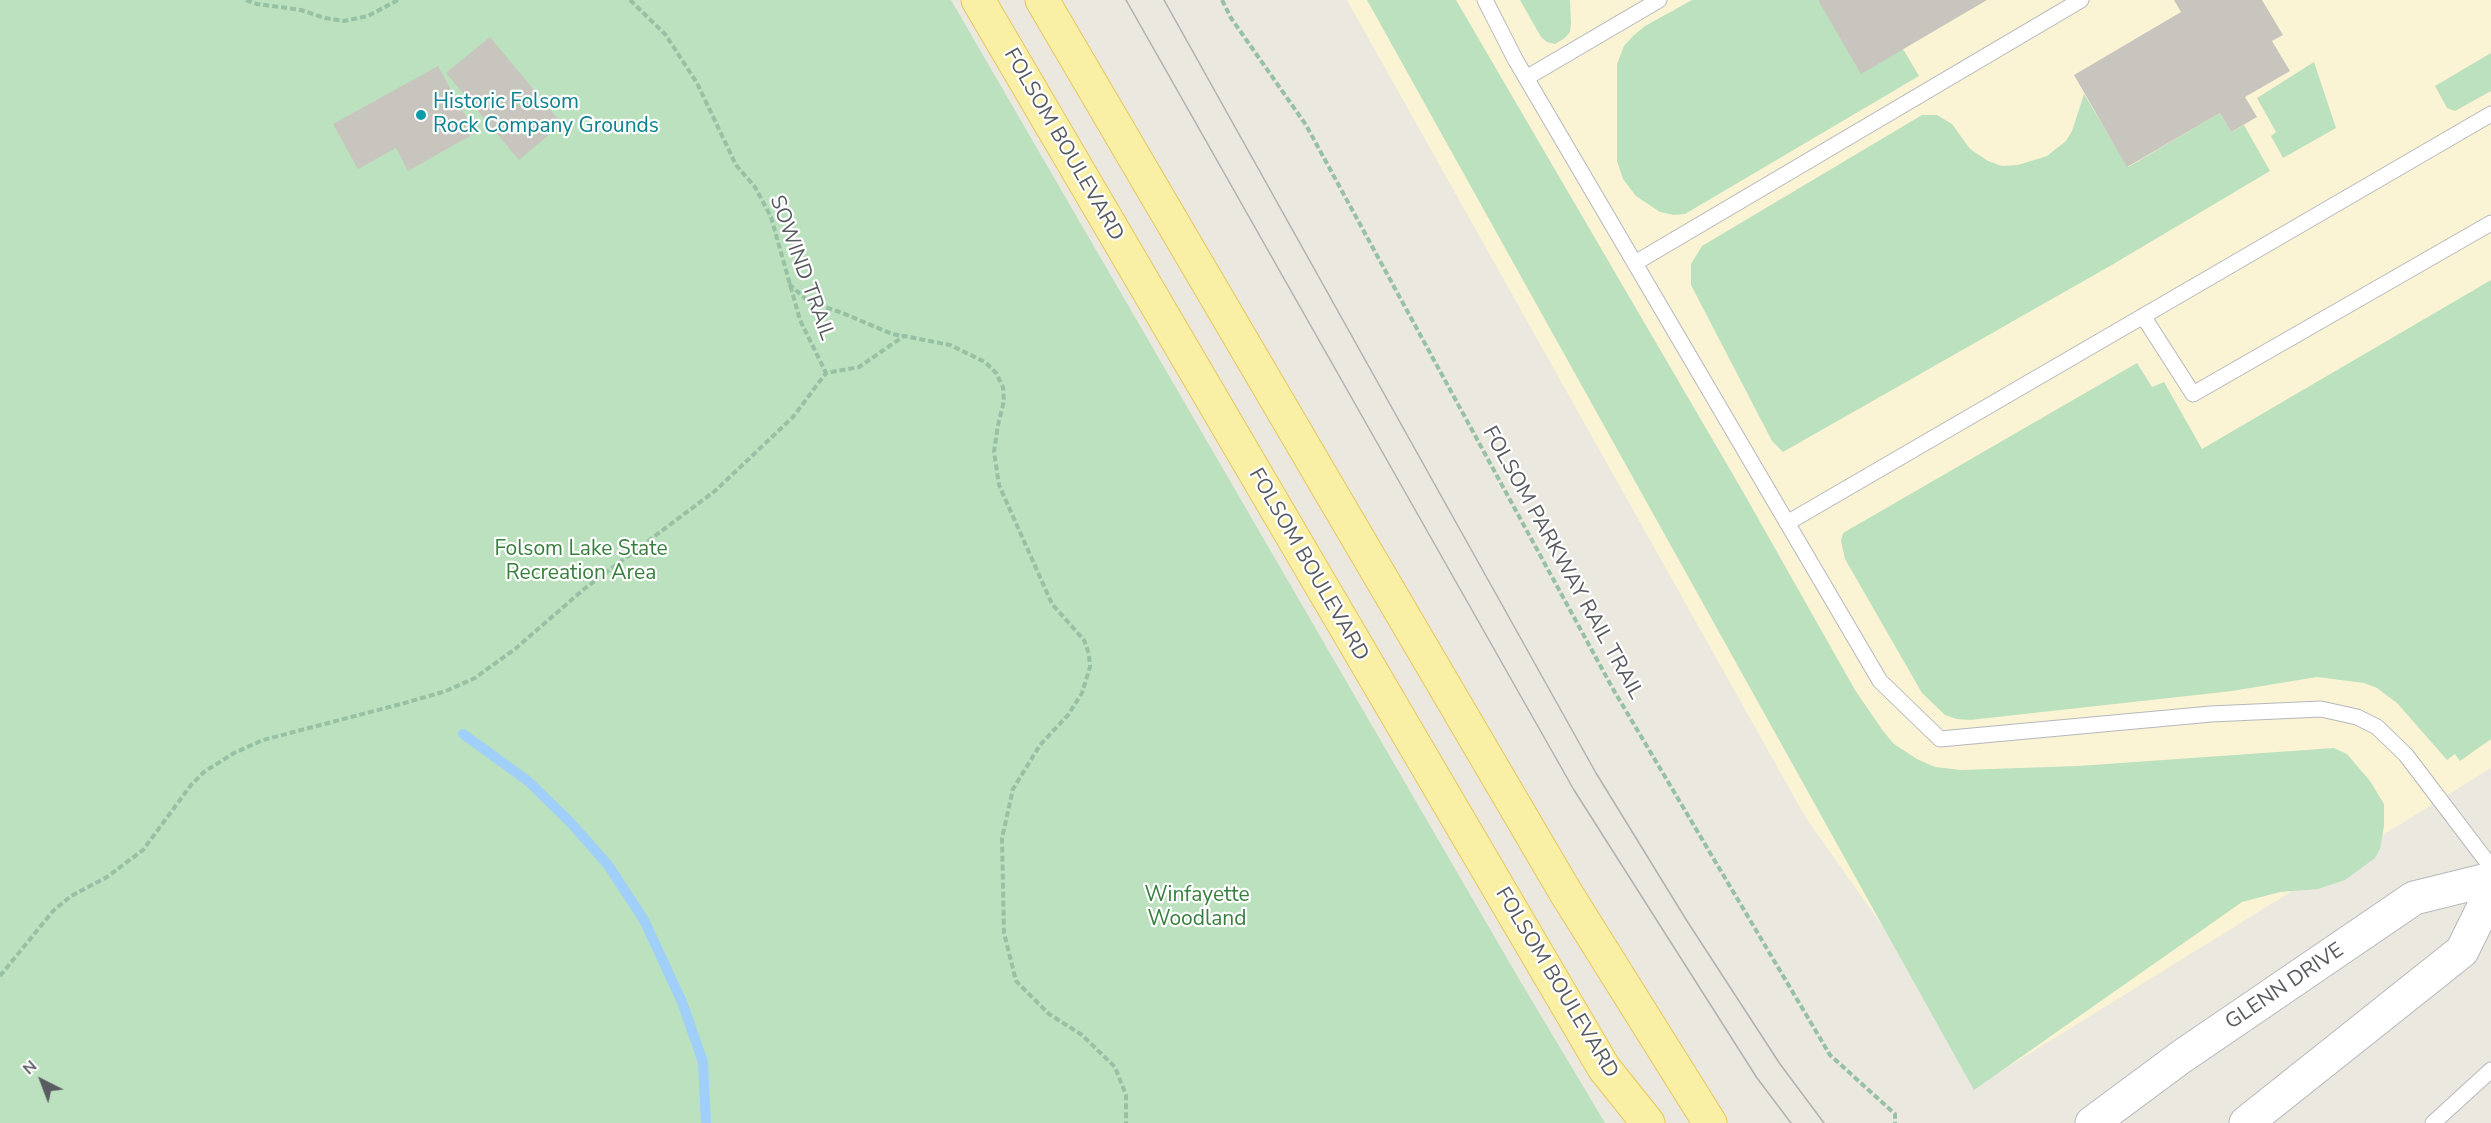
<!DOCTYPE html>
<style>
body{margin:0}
#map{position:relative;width:2491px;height:1123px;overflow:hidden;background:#ebe8df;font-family:"Nunito Sans",sans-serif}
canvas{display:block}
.north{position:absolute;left:12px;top:1051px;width:60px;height:60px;-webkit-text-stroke:4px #fff;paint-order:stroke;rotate:318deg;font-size:16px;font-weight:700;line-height:24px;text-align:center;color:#585b60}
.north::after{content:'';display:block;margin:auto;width:21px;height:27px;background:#585b60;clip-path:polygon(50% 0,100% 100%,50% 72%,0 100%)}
</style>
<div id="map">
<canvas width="2491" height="1123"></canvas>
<div class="north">N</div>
</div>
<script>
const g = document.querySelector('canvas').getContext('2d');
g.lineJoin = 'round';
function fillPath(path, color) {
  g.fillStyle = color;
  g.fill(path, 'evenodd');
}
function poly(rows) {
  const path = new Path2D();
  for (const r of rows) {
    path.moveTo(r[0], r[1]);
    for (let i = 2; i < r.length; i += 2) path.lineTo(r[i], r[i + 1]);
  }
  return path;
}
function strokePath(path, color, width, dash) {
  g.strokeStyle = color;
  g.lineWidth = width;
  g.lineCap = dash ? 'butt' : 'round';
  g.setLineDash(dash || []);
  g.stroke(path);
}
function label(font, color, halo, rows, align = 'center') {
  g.font = font + ' "Nunito Sans",sans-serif';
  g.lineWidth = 4.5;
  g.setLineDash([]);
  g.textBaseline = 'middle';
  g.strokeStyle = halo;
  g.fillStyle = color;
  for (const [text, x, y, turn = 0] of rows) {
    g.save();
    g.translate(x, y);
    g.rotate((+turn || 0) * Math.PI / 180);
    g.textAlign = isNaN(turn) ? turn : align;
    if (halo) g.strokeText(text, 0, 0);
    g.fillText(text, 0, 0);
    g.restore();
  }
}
fillPath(poly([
 [1347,0,2491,0,2491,768,1990,1078,1806,818]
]), '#fbf4d4');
fillPath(poly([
 [0,0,951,0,1519,979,1605,1123,0,1123],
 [1367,0,1456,0,1742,490,1855,690,1883,731,1894,744,1917,759,1935,767,1961,770,2078,766,2334,748,2347,754,2370,781,2384,804,2384,826,2380,849,2375,858,2345,880,2318,889,2280,892,2242,902,1974,1090],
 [1520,0,1570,0,1571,23,1570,32,1565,38,1555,44,1547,42,1541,37],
 [1692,0,1818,0,1903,49,1919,76,1685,214,1674,215,1660,212,1636,196,1623,179,1617,161,1617,64,1624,46,1633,36,1645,26],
 [2491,53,2491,91,2455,111,2447,108,2435,86],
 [2314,62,2336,128,2283,158,2271,136,2276,132,2257,98],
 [2084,94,2128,167,2220,113,2231,132,2244,125,2270,171,2110,266,1783,452,1772,441,1691,285,1691,264,1702,246,1922,115,1937,115,1952,124,1970,149,1988,161,2002,166,2018,165,2047,156,2066,141,2072,131],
 [2491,280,2491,739,2460,761,2455,754,2447,760,2397,703,2377,688,2364,683,2317,677,2232,691,1970,720,1957,719,1945,715,1922,693,1845,559,1841,541,1843,533,2137,363,2152,387,2164,382,2202,449]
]), '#bce1be');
strokePath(poly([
 [463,734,528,781,571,823,608,865,644,920,682,1002,703,1062,706,1123]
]), '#a0cffa', 10);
fillPath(poly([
 [1818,0,1987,0,1861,74],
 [2174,0,2262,0,2283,35,2272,41,2290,71,2245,97,2257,117,2231,132,2220,113,2127,167,2074,75,2181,12],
 [490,37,562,124,519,160,446,73],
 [438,66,475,133,408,171,396,148,358,169,333,124]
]), '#c8c5bf');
const service = poly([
 [1485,0,1515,59,1880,681,1940,739,2211,714,2321,709,2357,717,2377,727,2406,755,2491,867],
 [1526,78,1659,0],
 [1635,263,2081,0],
 [2143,316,2193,394,2491,223],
 [1787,523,2491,114],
 [2433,1123,2491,1070]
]);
const tertiary = poly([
 [2092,1123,2181,1057,2414,898,2491,879],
 [2246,1123,2462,951,2491,892]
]);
const primary = poly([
 [978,0,1604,1068,1648,1123],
 [1042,0,1566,893,1710,1123]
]);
strokePath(service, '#b5b7bc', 17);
strokePath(tertiary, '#b5b7bc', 35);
strokePath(primary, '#e8c65b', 35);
strokePath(poly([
 [246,0,257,4,301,10,325,18,344,21,368,16,398,0],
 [630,0,665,34,697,83,736,165,755,187,771,217,800,320,826,373,859,367,904,336,950,345,985,362,996,373,1003,387,1004,401,998,425,994,452,999,485,1052,604,1084,640,1089,654,1090,667,1082,693,1068,715,1040,745,1013,789,1002,838,1004,933,1016,981,1049,1014,1082,1035,1115,1067,1126,1095,1126,1123],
 [1222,0,1231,18,1306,125,1613,689,1830,1055,1895,1114,1895,1123],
 [789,284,808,301,840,312,892,334,904,336],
 [0,976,53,911,71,896,107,877,143,850,191,785,204,772,234,753,263,740,401,704,446,691,475,678,515,649,584,589,715,491,793,417,826,373]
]), '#96c1a4', 4, [6, 3]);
strokePath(service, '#fff', 15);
strokePath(tertiary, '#fff', 33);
strokePath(primary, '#faf0a5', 33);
strokePath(poly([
 [1126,0,1574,790,1757,1078,1791,1123],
 [1164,0,1596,773,1687,921,1780,1064,1824,1123]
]), '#b0b1b1', 1.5);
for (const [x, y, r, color] of [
 [421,115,6,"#0f9aa8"]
]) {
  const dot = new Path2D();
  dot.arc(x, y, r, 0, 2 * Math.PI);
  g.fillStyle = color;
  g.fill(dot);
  strokePath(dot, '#fff', 2);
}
label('21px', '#0d838f', '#fff', [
 ["Historic Folsom",433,103],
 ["Rock Company Grounds",433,127]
], 'left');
label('21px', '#585b60', '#fff', [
 ["FOLSOM BOULEVARD",1063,145,60],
 ["SOWIND TRAIL",801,268,70],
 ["FOLSOM PARKWAY RAIL TRAIL",1562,563,61],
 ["FOLSOM BOULEVARD",1308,565,60],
 ["FOLSOM BOULEVARD",1556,983,59],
 ["GLENN DRIVE",2285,987,-34]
]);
label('21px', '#387f3e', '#fff', [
 ["Folsom Lake State",581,550],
 ["Recreation Area",581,574],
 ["Winfayette",1197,896],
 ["Woodland",1197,920]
]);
</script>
